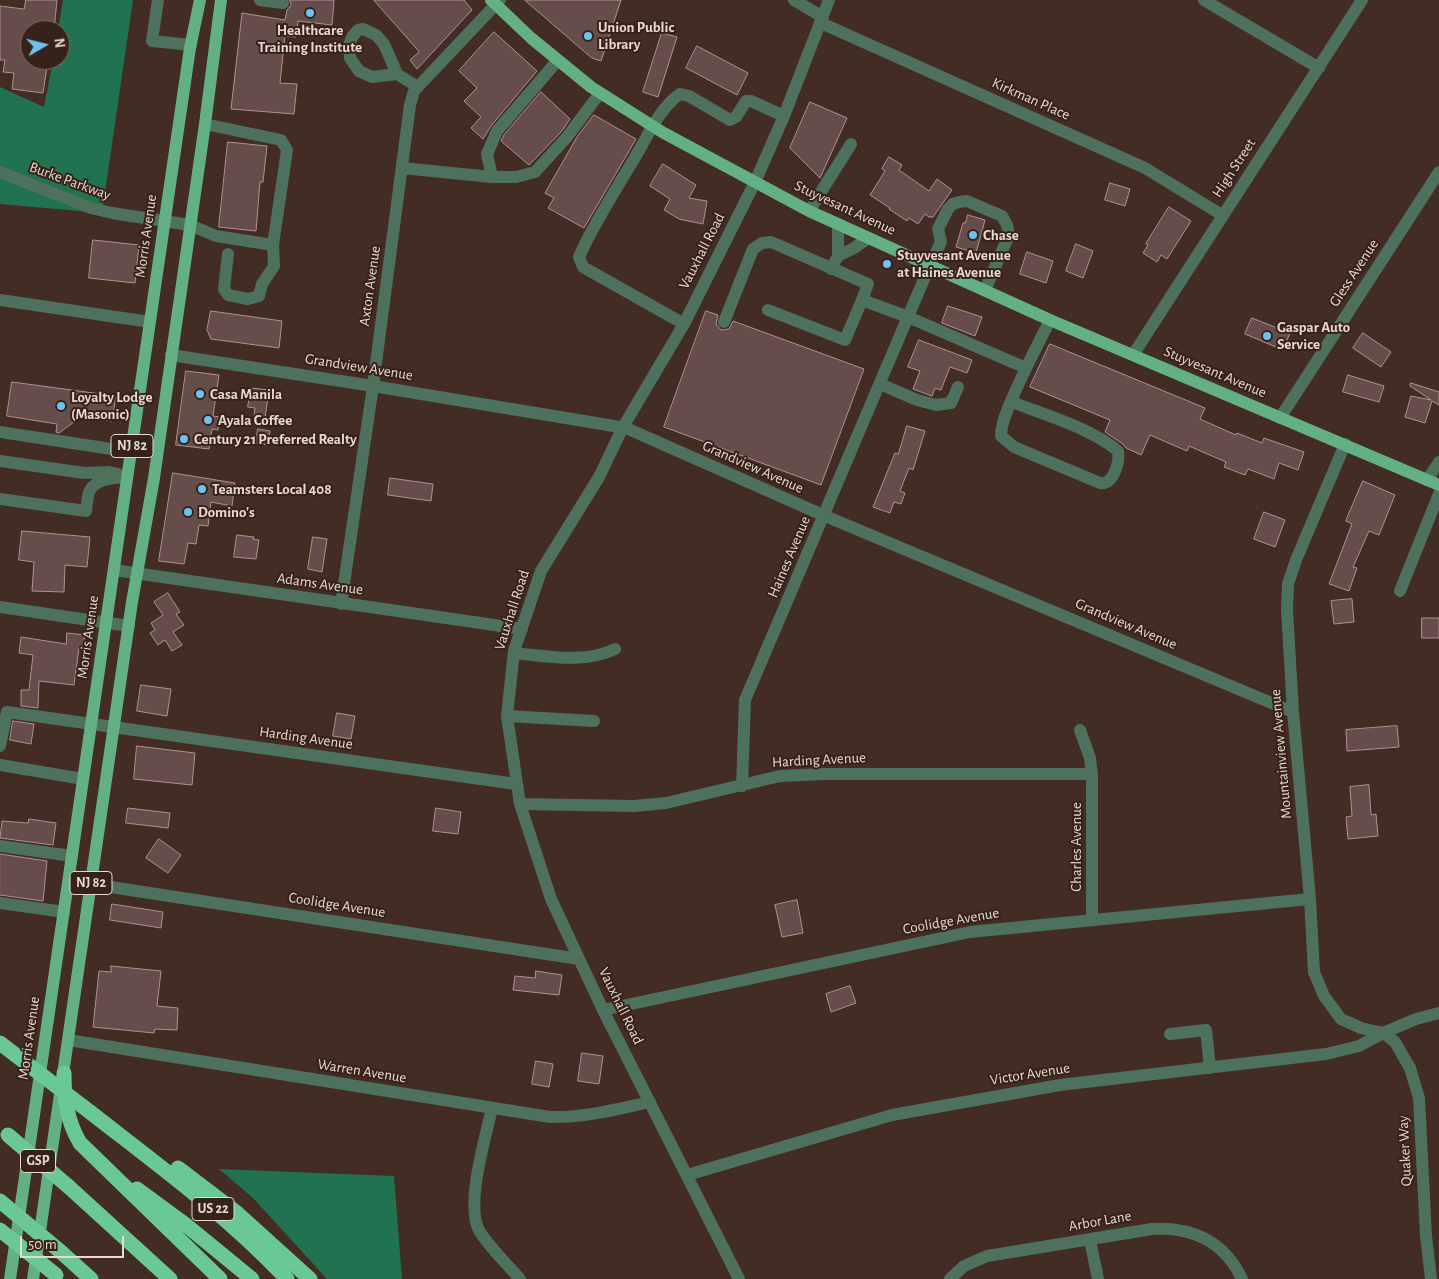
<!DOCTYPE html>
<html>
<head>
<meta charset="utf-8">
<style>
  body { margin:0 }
  #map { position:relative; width:1439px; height:1279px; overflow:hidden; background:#422c23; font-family:"Alegreya Sans",sans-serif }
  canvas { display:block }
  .north { position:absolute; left:20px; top:20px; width:50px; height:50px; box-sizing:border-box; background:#372219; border:1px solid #7d6b63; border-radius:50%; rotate:82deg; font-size:14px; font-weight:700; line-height:20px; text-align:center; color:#e7d8d2 }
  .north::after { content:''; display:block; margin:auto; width:18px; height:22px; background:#6cc3f2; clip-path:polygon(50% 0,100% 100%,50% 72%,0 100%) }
  .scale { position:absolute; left:20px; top:1236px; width:104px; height:22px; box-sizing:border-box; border:2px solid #e7d8d2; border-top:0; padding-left:6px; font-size:15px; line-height:18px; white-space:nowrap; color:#e7d8d2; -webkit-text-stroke:4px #372219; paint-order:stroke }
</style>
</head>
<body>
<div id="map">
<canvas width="1439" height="1279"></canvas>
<div class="north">N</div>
<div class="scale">50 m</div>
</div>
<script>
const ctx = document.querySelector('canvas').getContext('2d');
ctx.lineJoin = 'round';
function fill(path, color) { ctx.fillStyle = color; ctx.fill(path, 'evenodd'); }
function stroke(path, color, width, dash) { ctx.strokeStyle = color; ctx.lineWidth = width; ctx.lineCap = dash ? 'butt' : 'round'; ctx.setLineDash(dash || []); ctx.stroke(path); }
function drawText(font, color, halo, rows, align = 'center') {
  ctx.font = font + ' "Alegreya Sans",sans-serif'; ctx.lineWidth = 4; ctx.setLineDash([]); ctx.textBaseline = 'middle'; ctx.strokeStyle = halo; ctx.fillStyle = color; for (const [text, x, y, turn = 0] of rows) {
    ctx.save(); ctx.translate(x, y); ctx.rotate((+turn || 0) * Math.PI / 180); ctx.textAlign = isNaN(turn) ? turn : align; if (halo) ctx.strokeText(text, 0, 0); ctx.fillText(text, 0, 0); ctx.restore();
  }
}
fill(new Path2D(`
  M63,0H133L102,213L0,204V87L44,107L53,60H60V30H58Z
  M219,1169L394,1176L402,1279H327L253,1198Z`), '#217250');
const building = new Path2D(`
  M26,0H57L54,30H30V60H48L43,93L12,89L14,73L3,72L5,60H0V6L24,9Z
  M290,0H334L332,25L298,21L296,37L285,36L280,83L297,84L294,114L231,109L242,13L285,20L287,10L291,5Z
  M374,0H464L472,10L417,69L410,60L419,52Z
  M525,0H621L601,61L592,58Z
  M494,32L537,71L491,126L483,139L471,128L481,117L464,101L477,88L459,71Z
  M662,33L677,37L658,97L643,92Z
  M697,46L748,73L737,95L686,68Z
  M541,92L570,119L561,132L529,165L501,141L504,135Z
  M810,102L847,118L820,178L790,148Z
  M594,115L636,139L584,228L548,208L554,198L545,193L577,137Z
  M228,142L267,146L263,182H260L256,231L219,227Z
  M889,157L902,165L899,170L929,191L937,179L952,190L933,217H929L925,214L918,224L909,218L907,221L889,209L890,208L870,195L885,171L882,169Z
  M663,164L696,185L689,198L707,201L703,224L679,219L664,210L670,199L650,186Z
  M1110,183L1130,189L1125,206L1105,200Z
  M1169,207L1191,221L1167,259L1161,255L1157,262L1143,253L1148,245L1146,244Z
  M968,215L985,220L976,253L956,247L963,223H965Z
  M93,240L139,245L135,283L89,278Z
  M1076,244L1093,251L1083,278L1066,271Z
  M1027,252L1053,261L1046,283L1020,274Z
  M948,306L982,317L975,336L942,323Z
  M211,311L282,321L279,348L211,339L207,330Z
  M706,311L718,315L716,324L721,330L729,329L733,321L864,369L821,485L664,427Z
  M1252,318L1290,333L1283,350L1245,334Z
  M1363,333L1391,352L1381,367L1353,348Z
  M919,340L972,360L967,373L950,367L941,390L935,388L932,396L913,389L920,371L908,367Z
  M1050,344L1205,408L1200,419L1236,435L1237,433L1262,443L1264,438L1304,452L1298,470L1279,463L1274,479L1248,469L1245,475L1224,467L1226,462L1189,446L1187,451L1150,435L1141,455L1126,448L1123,444L1105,432L1110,420L1030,387Z
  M186,371L219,375L213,416L220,417L218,430L212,429L209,449L176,445Z
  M1348,375L1384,386L1379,402L1343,392Z
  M12,382L116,396L112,421L75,415L74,422L59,433L56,432L57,424L7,416Z
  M1411,383L1439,392V405L1432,401L1425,423L1405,417L1411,396L1431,400L1410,386Z
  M251,388L269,390L265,418L254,416L255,408L248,407Z
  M907,426L925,431L913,470L909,468L900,491L905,493L901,504L894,502L890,513L873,507L895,453L898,454Z
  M258,429L270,431L268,445L256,443Z
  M173,473L235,483L232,506L211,502L208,526L199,525L196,544L188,543L184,564L159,561Z
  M390,478L433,484L431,501L388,495Z
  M1363,481L1395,495L1379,535L1369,531L1353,567L1357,568L1349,591L1329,584L1352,524L1346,521Z
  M1264,512L1285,520L1275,547L1254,539Z
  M22,531L90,537L87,567L65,565L64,592L32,591L34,562L19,560Z
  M237,535L254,537L253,539L259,540L256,559L234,557Z
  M313,537L327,539L322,572L308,569Z
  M168,593L180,612L176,614L184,625L173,632L182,645L172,651L165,640L158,645L150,633L155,630L151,623L163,615L154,602Z
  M1352,599L1354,622L1334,624L1331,601Z
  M1422,618H1439V638H1422Z
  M67,633L85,635L83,648H79L74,685L39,681L38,708L21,706V690H29L33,655L19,653L21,637L66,644Z
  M141,685L171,689L167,716L137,711Z
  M337,713L355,716L351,739L333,736Z
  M13,721L34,724L31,744L10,740Z
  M1397,726L1399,747L1347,751L1346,730Z
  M137,746L195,753L192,785L134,779Z
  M1369,785L1371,815L1376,814L1378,836L1348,839L1346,817L1352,816L1350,787Z
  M128,808L170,813L168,828L126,823Z
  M436,808L461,812L458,834L433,831Z
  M29,819L56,823L53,845L0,838L2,821L28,823Z
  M159,839L181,855L168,873L146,858Z
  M0,854L47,861L43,901L0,895Z
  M797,900L803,933L782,937L775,905Z
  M112,904L163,912L161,928L110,920Z
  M111,966L161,971L157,1006L178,1008L177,1030L155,1029L154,1033L93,1027L99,971L111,972Z
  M536,971L562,975L559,995L513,990L515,976L535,978Z
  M850,986L856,1003L831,1012L826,994Z
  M582,1053L603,1056L599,1084L578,1081Z
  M536,1061L553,1064L549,1087L532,1084Z`);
fill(building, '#664c4a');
stroke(building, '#b09290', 1);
stroke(new Path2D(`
  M158,0L152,41L191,45
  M260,0L283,3
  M794,0L823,17
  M1204,0L1319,68
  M821,23L1145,168L1222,215
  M397,74L372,77L359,71L350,58L349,46L352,37L358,30L363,29L376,35L384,44L397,74L418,87
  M402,168L492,177H516L535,172L567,137L600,93
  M0,172L91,208L112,213L190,225L216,236L273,245L287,150L281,140L205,124
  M492,177L487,154L497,131L558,60
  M809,211L851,144
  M228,254L224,289L228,295L248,299L259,296L262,284L274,266L273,245
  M838,256L854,248L868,238
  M831,269L838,256V224
  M0,300L150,322
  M768,310L845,340L862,300
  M724,322L753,249L762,243L771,242L868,284L862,300L908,317L1026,368L1050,320
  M684,324L583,267L579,257C594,223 615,191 634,159C647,138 659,108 680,94L689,96L730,120L736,117L746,101H751L784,116
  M171,355L373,386L626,428L825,516L1293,712
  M1133,355L1362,0
  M880,384L917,400L936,405L951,403L958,387
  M1012,402C1045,415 1091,428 1118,451C1120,462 1113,486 1100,483L1014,447L1001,436C1000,420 1019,384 1026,368
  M1280,418L1439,172
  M0,432L131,452
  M1345,444L1296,560L1288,584L1287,609L1293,712L1310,899L1314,972L1324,996L1341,1019L1361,1028L1383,1033L1395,1042L1410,1068L1419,1098L1426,1236L1431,1279
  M0,461L84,473L109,472L118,474
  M1427,480L1439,462
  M0,499L86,511C87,505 87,496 90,490C97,478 115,478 127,477
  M114,570L522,629
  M1400,591L1439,494
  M341,604L373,386L410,105L414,91L500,0
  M0,607L129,626
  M514,653C546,656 585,664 615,649
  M507,716L594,721
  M1080,730L1090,758L1092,774V920
  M0,746L7,712L516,784
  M0,765L83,779
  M742,786L745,700L930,265L941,242L938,229L948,209L953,204L959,202L967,201L1002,216L1007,225L1009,235L985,290
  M520,804L634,806L666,803L780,776L823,774H1092
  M0,846L72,856
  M91,884L579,959
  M0,903L64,912
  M603,1010L970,932L1310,899
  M1170,1034L1206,1030L1210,1068
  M68,1040L550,1117C584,1118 617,1109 650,1102
  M492,1108C486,1137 464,1206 480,1232C491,1249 507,1264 520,1279
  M687,1175L892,1115L1060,1085L1326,1054L1359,1046L1383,1033L1416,1019L1439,1013
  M1090,1240L1098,1279
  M739,1279L603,1010L551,899L520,804L507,716L514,651L541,571L599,477L623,427L684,324L755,182L784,116L829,0
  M950,1279L964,1266L987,1256L1152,1229C1193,1227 1224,1241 1242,1279`), '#4d715c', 12);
stroke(new Path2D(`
  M491,0L531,38L591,87L662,132L809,211L1050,320L1439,485
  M10,1279L190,48L200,0
  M33,1279L132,602L154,478L205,124L221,0`), '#62b084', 12);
stroke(new Path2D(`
  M64,1073C64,1099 67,1121 80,1143L220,1279
  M90,1112C158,1165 228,1216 287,1279
  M178,1168L237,1213L310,1279
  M69,1187L170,1279
  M137,1189L186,1225L252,1279
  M61,1252L91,1279`), '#69c894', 15);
stroke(new Path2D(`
  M0,1043L90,1112
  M8,1135L69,1187
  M0,1201L61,1252
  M0,1230L56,1275`), '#69c894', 15);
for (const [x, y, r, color] of [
  [310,13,5,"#6cc3f2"],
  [588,36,5,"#6cc3f2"],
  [973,235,5,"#6cc3f2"],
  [887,264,5,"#6cc3f2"],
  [1267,336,5,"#6cc3f2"],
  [200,394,5,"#6cc3f2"],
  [61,406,5,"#6cc3f2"],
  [208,420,5,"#6cc3f2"],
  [184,439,5,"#6cc3f2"],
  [202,489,5,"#6cc3f2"],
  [188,512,5,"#6cc3f2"]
]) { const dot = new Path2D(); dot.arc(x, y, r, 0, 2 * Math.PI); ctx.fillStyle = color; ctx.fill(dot); stroke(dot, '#372219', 2); }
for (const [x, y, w] of [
  [132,446,42],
  [91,883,42],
  [38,1161,35],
  [213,1209,42]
]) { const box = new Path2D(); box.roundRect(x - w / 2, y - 11.5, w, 23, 4); ctx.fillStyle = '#372219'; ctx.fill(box); stroke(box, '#e7d8d2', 1); }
drawText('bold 14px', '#e7d8d2', null, [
  ["NJ 82",132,446],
  ["NJ 82",91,883],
  ["GSP",38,1161],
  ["US 22",213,1209]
]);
drawText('bold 15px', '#e7d8d2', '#372219', [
  ["Union Public",598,27],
  ["Library",598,44],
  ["Healthcare",310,30,"center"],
  ["Training Institute",310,47,"center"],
  ["Chase",983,235],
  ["Stuyvesant Avenue",897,255],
  ["at Haines Avenue",897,272],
  ["Gaspar Auto",1277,327],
  ["Service",1277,344],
  ["Casa Manila",210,394],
  ["Loyalty Lodge",71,397],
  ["(Masonic)",71,414],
  ["Ayala Coffee",218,420],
  ["Century 21 Preferred Realty",194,439],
  ["Teamsters Local 408",212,489],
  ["Domino's",198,512]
], 'left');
drawText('15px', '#e7d8d2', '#372219', [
  ["Kirkman Place",1031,99,24],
  ["High Street",1234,168,-57],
  ["Burke Parkway",70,181,20],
  ["Stuyvesant Avenue",845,208,25],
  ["Morris Avenue",146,236,-82],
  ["Vauxhall Road",702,251,-63],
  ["Gless Avenue",1354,273,-57],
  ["Axton Avenue",370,286,-82],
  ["Grandview Avenue",359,367,9],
  ["Stuyvesant Avenue",1215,372,23],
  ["Grandview Avenue",753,467,24],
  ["Haines Avenue",789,557,-67],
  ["Adams Avenue",320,584,8],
  ["Vauxhall Road",512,610,-72],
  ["Grandview Avenue",1126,624,23],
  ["Morris Avenue",88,637,-82],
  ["Harding Avenue",306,738,8],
  ["Mountainview Avenue",1281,754,-95],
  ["Harding Avenue",819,760,-3],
  ["Charles Avenue",1076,847,-90],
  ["Coolidge Avenue",337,905,9],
  ["Coolidge Avenue",951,921,-10],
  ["Vauxhall Road",621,1006,64],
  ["Morris Avenue",29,1038,-82],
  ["Warren Avenue",362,1071,9],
  ["Victor Avenue",1030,1074,-9],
  ["Quaker Way",1405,1151,-93],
  ["Arbor Lane",1100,1221,-10]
]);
</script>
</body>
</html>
